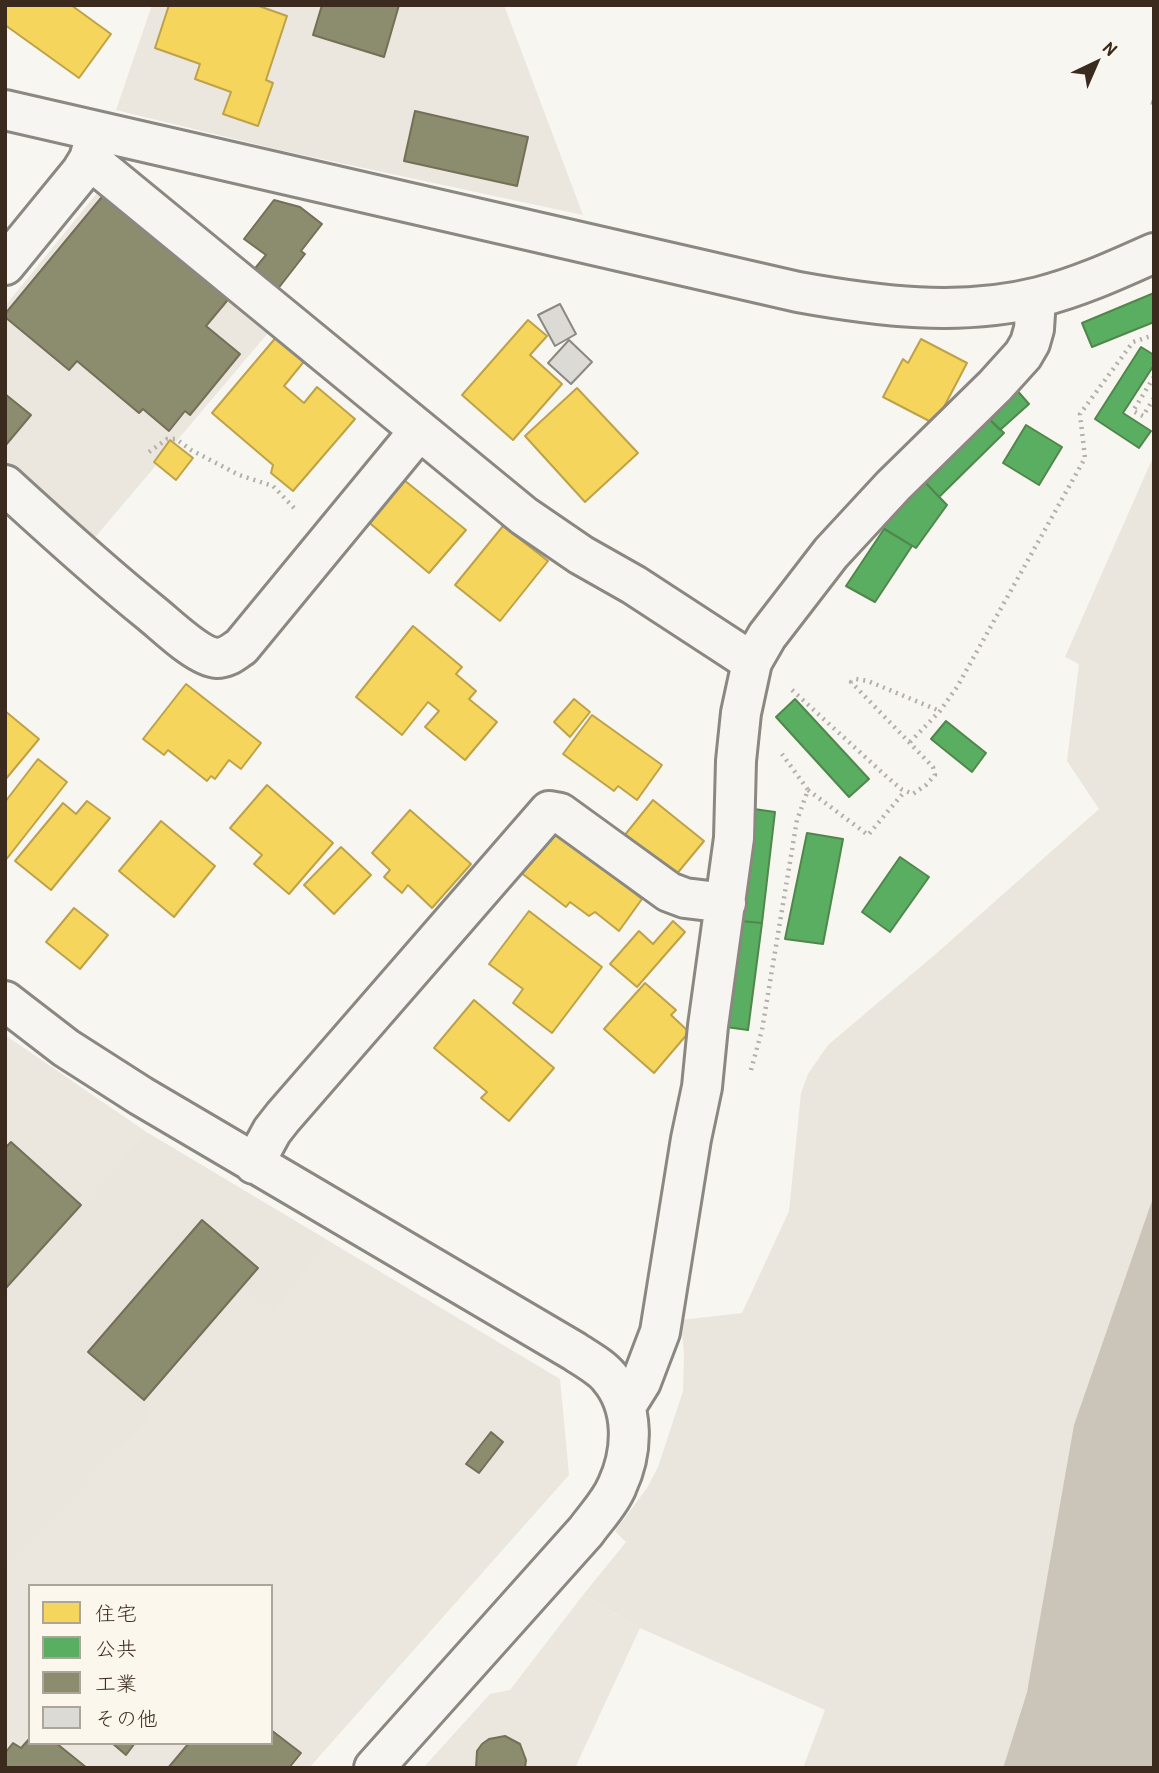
<!DOCTYPE html>
<html>
<head>
<meta charset="utf-8">
<style>
  body { margin:0 }
  #map { position:relative; width:1159px; height:1773px; overflow:hidden; background:#f8f6f0; font-family:"Patrick Hand","Klee One",sans-serif }
  canvas { display:block }
  .frame { position:absolute; inset:0; border:7px solid #3b2a1e; pointer-events:none }
  .legend { position:absolute; left:28px; top:1584px; width:245px; height:161px; box-sizing:border-box; background:#fbf7ec; border:2px solid #aea59a; margin:0; padding:9px 12px; list-style:none; font-size:21px; color:#3b2a1e }
  .legend li { display:flex; align-items:center; gap:14px; height:35px }
  .legend b { width:35px; border:2px solid #aea59a }
  .north { position:absolute; left:1061px; top:28px; width:70px; height:70px; -webkit-text-stroke:5px #fbf7ec; paint-order:stroke; rotate:44deg; font-size:19px; font-weight:700; line-height:28px; text-align:center; color:#3b2a1e }
  .north::after { content:''; display:block; margin:auto; width:24px; height:32px; background:#3b2a1e; clip-path:polygon(50% 0,100% 100%,50% 72%,0 100%) }
</style>
</head>
<body>
<div id="map">
<canvas width="1159" height="1773"></canvas>
<div class="frame"></div>
<ul class="legend">
<li><b style="height:19px;background:#f6d55c"></b>住宅</li>
<li><b style="height:19px;background:#5aae61"></b>公共</li>
<li><b style="height:19px;background:#8c8c6e"></b>工業</li>
<li><b style="height:19px;background:#dcdad5"></b>その他</li>
</ul>
<div class="north">N</div>
</div>
<script>
const ctx = document.querySelector('canvas').getContext('2d');
ctx.lineJoin = 'round';
function fill(path, color) { ctx.fillStyle = color; ctx.fill(path, 'evenodd'); }
function stroke(path, color, width, dash) { ctx.strokeStyle = color; ctx.lineWidth = width; ctx.lineCap = dash ? 'butt' : 'round'; ctx.setLineDash(dash || []); ctx.stroke(path); }
fill(new Path2D(`
  M152,5H504L583,215L280,150L116,110Z
  M102,187L273,327L86,548L5,468V306Z
  M5,1035L148,1133L560,1379L569,1475L309,1768H5ZM30,1586H271V1743H30Z
  M583,1595L640,1628L575,1768H423L490,1694L510,1690Z`), '#ebe6de');
fill(new Path2D(`
  M1154,455V1195L1027,1692L1003,1768H803L825,1710L640,1628L583,1595L626,1542L615,1531L647,1488L658,1467L683,1391L684,1355L681,1320L742,1313L789,1211L801,1093L808,1074L828,1045L938,952L1099,809L1067,761L1079,664L1065,657Z
  M148,1133L327,1240L272,1313L242,1286L257,1268L202,1220L89,1352L144,1400L151,1417L5,1568V1289Z`), '#eae6dd');
fill(new Path2D(`
  M1154,1195V1768H1003L1027,1692L1074,1425Z`), '#cac4b9');
const homes = new Path2D(`
  M5,5H71L111,34L79,78L5,25Z
  M169,5H256L287,16L266,80L273,83L258,126L223,114L231,92L195,79L200,64L155,48Z
  M528,320L547,336L530,355L562,384L513,440L462,395Z
  M278,335L306,359L284,386L304,403L317,387L355,419L293,491L271,473L273,465L212,413Z
  M921,339L967,363L935,424L883,397L903,359L908,363Z
  M577,388L638,453L585,502L525,436Z
  M170,440L193,458L176,480L154,462Z
  M404,480L466,530L429,573L366,520Z
  M503,526L548,561L500,621L455,585Z
  M413,626L462,667L456,674L476,691L469,699L497,722L465,760L425,727L439,711L428,702L402,735L356,697Z
  M186,684L261,743L241,769L229,760L215,779L211,776L207,781L168,750L164,755L143,739Z
  M574,699L590,712L570,737L554,722Z
  M5,711L39,739L5,780Z
  M592,715L662,765L637,800L618,786L614,791L563,754Z
  M38,759L67,782L5,861V802Z
  M267,785L333,843L289,894L254,864L262,855L230,828Z
  M653,800L704,841L675,876L624,836Z
  M87,801L110,818L51,890L15,861L63,803L76,814Z
  M410,810L471,864L432,908L408,885L402,893L384,877L390,870L372,853Z
  M161,821L215,866L174,917L119,871Z
  M553,830L642,899L619,931L595,912L589,916L570,902L566,907L520,872Z
  M341,847L371,875L334,914L304,885Z
  M74,908L108,935L80,969L46,942Z
  M529,911L602,967L552,1033L513,1003L523,989L489,964Z
  M673,921L685,932L637,987L610,964L639,931L653,944Z
  M645,983L676,1010L671,1015L689,1032L654,1073L604,1029Z
  M474,1000L554,1068L509,1121L481,1098L487,1092L434,1048Z`);
fill(homes, '#f6d55c');
stroke(homes, '#bea249', 2);
const public = new Path2D(`
  M1154,293V322L1092,347L1082,323Z
  M1141,347L1154,355V365L1123,413L1151,431L1139,448L1095,419Z
  M1015,388L1029,404L1000,430L985,415Z
  M985,415L1004,433L939,497L921,478Z
  M1026,425L1062,447L1039,485L1003,463Z
  M921,478L947,505L916,548L880,526Z
  M884,529L912,546L875,602L846,586Z
  M795,699L869,779L849,797L776,717Z
  M946,721L986,753L972,772L931,739Z
  M754,809L775,812L762,923L740,921Z
  M807,833L843,839L823,944L785,939Z
  M900,857L929,877L890,932L862,912Z
  M740,921L762,923L748,1030L726,1027Z`);
fill(public, '#5aae61');
stroke(public, '#51864d', 2);
const industry = new Path2D(`
  M322,5H399L384,57L313,35Z
  M415,111L528,137L517,186L404,161Z
  M106,192L231,296L206,326L240,354L190,415L185,411L169,431L143,409L139,413L77,361L69,370L5,317V314Z
  M274,200L300,207L322,224L301,251L305,254L277,290L252,272L266,255L244,239Z
  M5,394L31,415L5,446Z
  M11,1142L81,1205L5,1289V1148Z
  M202,1220L258,1268L144,1400L88,1352Z
  M491,1432L503,1442L479,1473L466,1464Z
  M271,1730L301,1753L289,1768H168L189,1743H271Z
  M505,1736L520,1744L526,1760L525,1768H476L477,1751L482,1744L489,1739Z
  M30,1738V1743H56L87,1768H5V1753L13,1743L21,1748Z
  M112,1743H135L126,1755Z`);
fill(industry, '#8c8c6e');
stroke(industry, '#746f56', 2);
const building = new Path2D(`
  M560,304L576,334L555,346L538,315Z
  M569,340L592,362L571,384L548,363Z`);
fill(building, '#dcdad5');
stroke(building, '#8b8781', 2);
const minor = new Path2D(`
  M5,110L798,292C876,306 960,317 1039,297C1079,287 1116,270 1154,253
  M89,159L524,516L581,555L634,585L752,662
  M5,265L81,172L89,159L96,134
  M5,485C53,529 100,572 151,613C166,625 198,657 217,658C227,658 233,652 241,647L419,431
  M5,1001L66,1048L141,1096L574,1351C586,1359 601,1367 609,1377C635,1407 633,1452 617,1486C610,1503 596,1517 586,1531L374,1768
  M254,1164L272,1131L283,1117L549,811L560,813L669,892L685,898L726,903
  M626,1406L641,1382L660,1332L691,1139L702,1087L708,1026L734,838L736,761L741,713L752,662L767,636L831,553L893,486L995,386L1023,355L1030,343L1034,329L1036,298`);
stroke(minor, '#8b8781', 44);
stroke(new Path2D(`
  M1151,102L1154,103
  M1154,377L1133,411L1143,416L1154,398
  M149,452L167,439H176L191,450L239,475L273,486L297,511
  M792,690L887,777L901,789L913,794L926,785L935,775L933,767L851,682L856,679L868,681L940,711
  M910,742L940,711L957,687L1085,458L1080,414L1133,342L1154,335
  M808,790L868,835L905,791
  M751,1070L762,1030L797,820L808,790L782,754`), '#b3b0ac', 4.5, [2, 5]);
stroke(minor, '#f6f5f1', 38);
</script>
</body>
</html>
